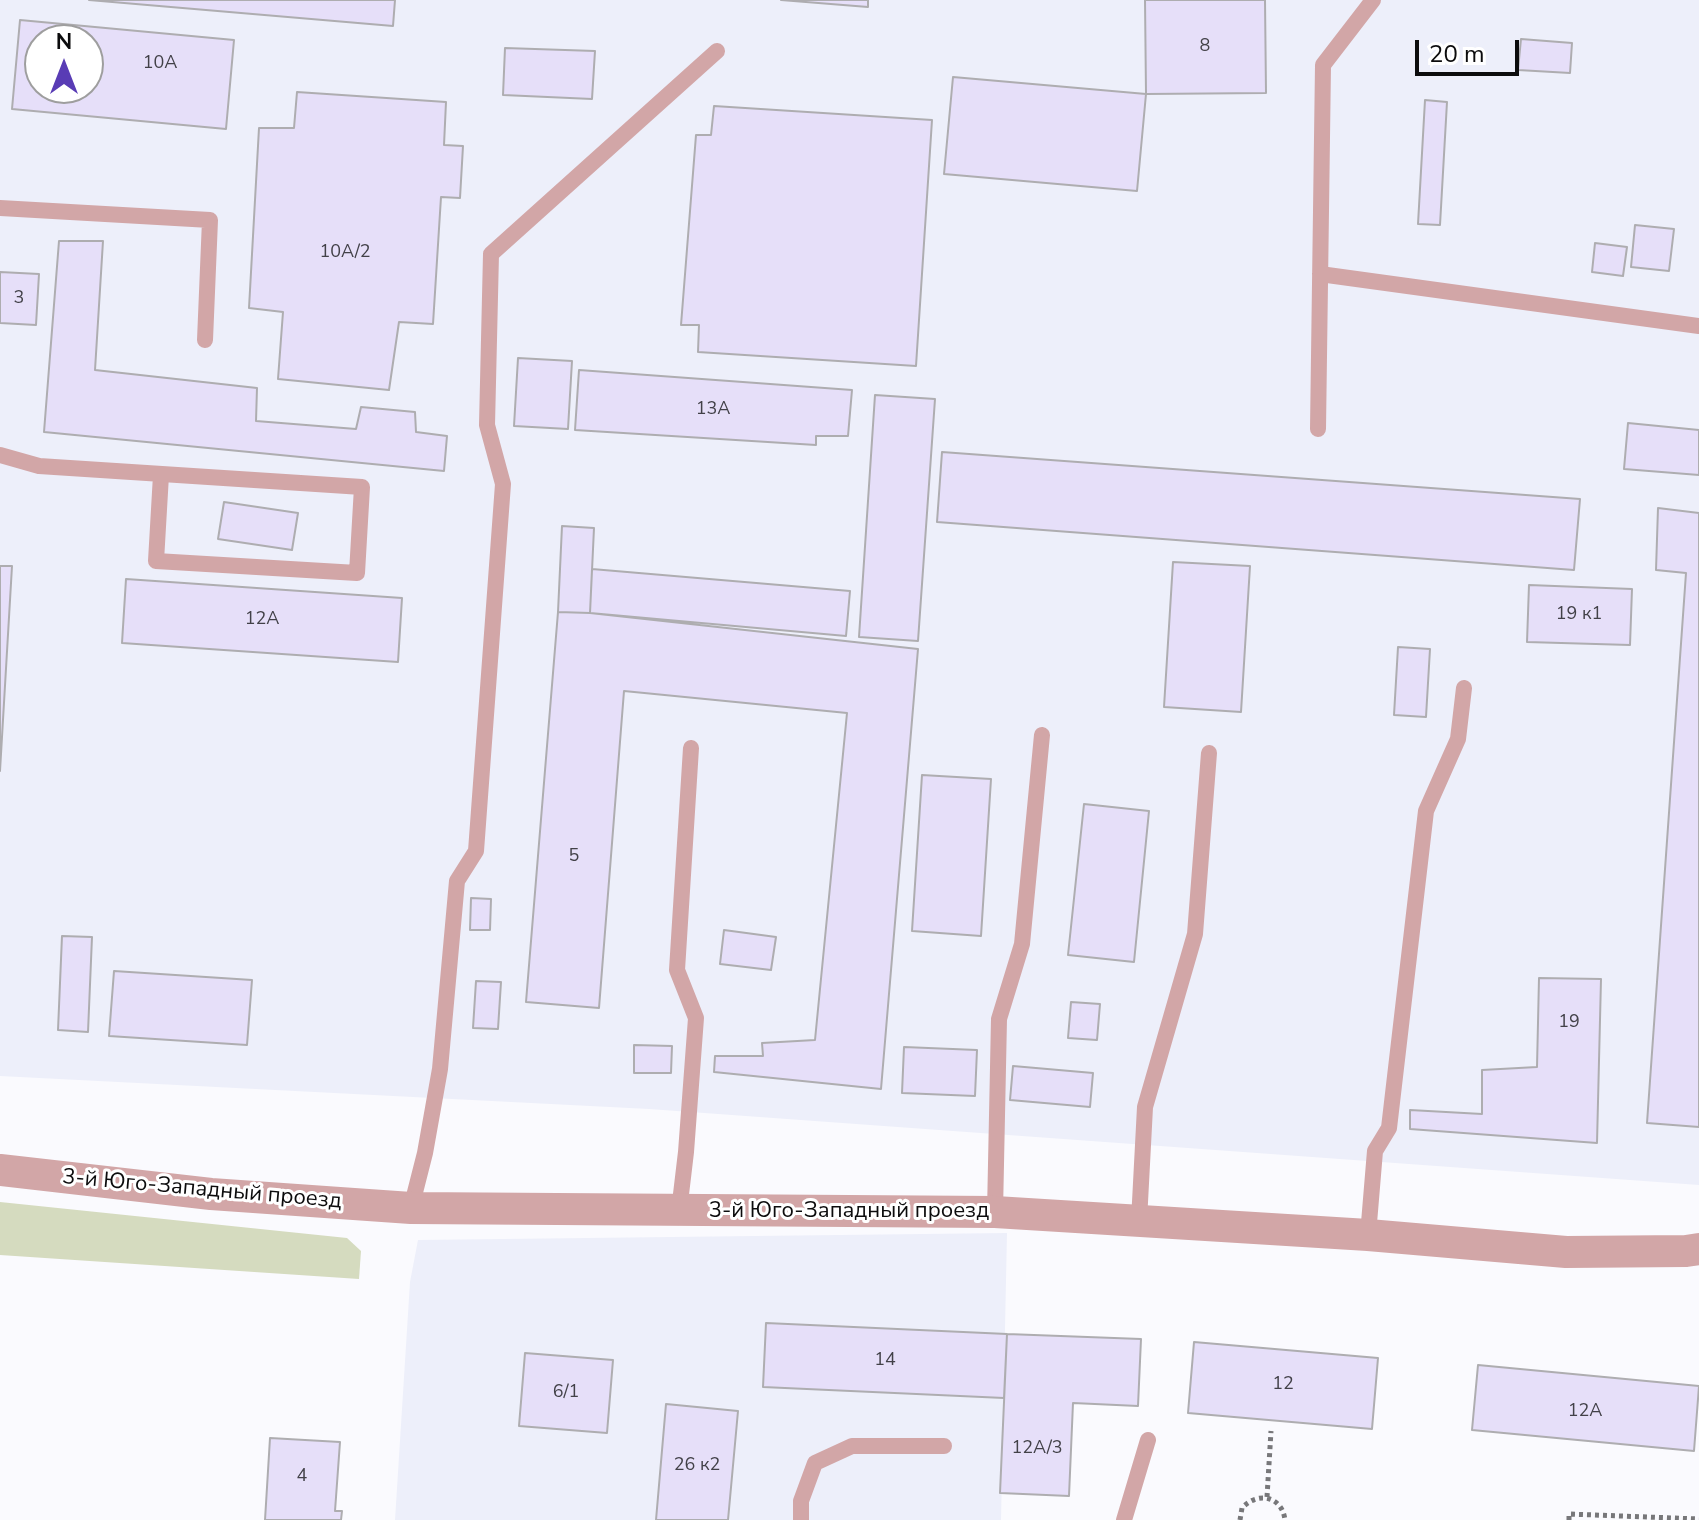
<!DOCTYPE html>
<html>
<head>
<meta charset="utf-8">
<style>
  body { margin:0 }
  #map { position:relative; width:1699px; height:1520px; overflow:hidden; background:#fafafe; font-family:"Nunito Sans",sans-serif }
  canvas { display:block }
  .north { position:absolute; left:24px; top:24px; width:80px; height:80px; box-sizing:border-box; background:#fff; border:2px solid #9e9e9e; border-radius:50%; rotate:0deg; font-size:22px; font-weight:700; line-height:32px; text-align:center; color:#0c0c0d }
  .north::after { content:''; display:block; margin:auto; width:28px; height:36px; background:#593cb5; clip-path:polygon(50% 0,100% 100%,50% 72%,0 100%) }
  .scale { position:absolute; left:1415px; top:40px; width:104px; height:36px; box-sizing:border-box; border:4px solid #0c0c0d; border-top:0; padding-left:10px; font-size:24px; line-height:28px; white-space:nowrap; color:#0c0c0d; -webkit-text-stroke:6px #fff; paint-order:stroke }
</style>
</head>
<body>
<div id="map">
<canvas width="1699" height="1520"></canvas>
<div class="north">N</div>
<div class="scale">20 m</div>
</div>
<script>
const ctx = document.querySelector('canvas').getContext('2d');
ctx.lineJoin = 'round';
function fill(path, color) { ctx.fillStyle = color; ctx.fill(path, 'evenodd'); }
function stroke(path, color, width, dash) { ctx.strokeStyle = color; ctx.lineWidth = width; ctx.lineCap = dash ? 'butt' : 'round'; ctx.setLineDash(dash || []); ctx.stroke(path); }
function drawText(font, color, halo, rows, align = 'center') {
  ctx.font = font + ' "Nunito Sans",sans-serif'; ctx.lineWidth = 6; ctx.setLineDash([]); ctx.textBaseline = 'middle'; ctx.strokeStyle = halo; ctx.fillStyle = color; for (const [text, x, y, turn = 0] of rows) {
    ctx.save(); ctx.translate(x, y); ctx.rotate((+turn || 0) * Math.PI / 180); ctx.textAlign = isNaN(turn) ? turn : align; if (halo) ctx.strokeText(text, 0, 0); ctx.fillText(text, 0, 0); ctx.restore();
  }
}
fill(new Path2D(`
  M0,0H1699V1185L649,1109L0,1076ZM40,40H88V88H40Z
  M1007,1233L1001,1520H395L410,1282L418,1240Z`), '#edeffa');
fill(new Path2D(`
  M0,1202L347,1238L361,1251L359,1279L0,1255Z`), '#d5dbbf');
const building = new Path2D(`
  M89,0H395L393,26Z
  M781,0H868V7Z
  M1145,0H1265L1266,93L1146,94Z
  M20,20L234,40L226,129L12,109ZM40,40H88V88H40Z
  M1521,39L1572,43L1570,73L1518,70Z
  M505,48L595,51L592,99L503,95Z
  M953,77L1146,94L1137,191L944,174Z
  M297,92L446,102L444,145L463,146L460,198L441,197L433,324L399,322L389,390L278,379L283,312L249,308L259,128H294Z
  M1425,100L1447,102L1440,225L1418,224Z
  M714,106L932,120L916,366L698,352L699,325H681L696,135H711Z
  M1635,225L1674,229L1669,271L1631,267Z
  M59,241H103L95,370L257,388L256,421L356,429L361,407L415,412L416,432L447,436L444,471L44,432Z
  M1595,243L1627,247L1623,276L1592,272Z
  M0,272L39,274L36,325L0,323Z
  M518,358L572,361L568,429L514,426Z
  M579,370L852,390L848,436H816V445L575,430Z
  M875,395L935,399L918,641L859,637Z
  M1628,423L1699,430V475L1624,469Z
  M942,452L1580,499L1574,570L937,522Z
  M224,502L298,513L292,550L218,539Z
  M1658,508L1699,513V1127L1647,1123L1686,573L1656,570Z
  M562,526L594,528L590,613L558,612Z
  M1173,562L1250,566L1241,712L1164,707Z
  M0,566H12L0,771Z
  M592,569L850,591L846,636L590,613Z
  M126,579L402,598L398,662L122,643Z
  M1529,585L1632,589L1630,645L1527,642Z
  M558,612L590,613L918,649L881,1089L714,1072L715,1056H763L762,1043L815,1040L847,713L624,691L599,1008L526,1002Z
  M1398,647L1430,649L1426,717L1394,715Z
  M922,775L991,779L981,936L912,931Z
  M1084,804L1149,811L1134,962L1068,955Z
  M471,898L491,899L490,930H470Z
  M724,930L776,937L771,970L720,964Z
  M62,936L92,937L88,1032L58,1030Z
  M114,971L252,980L247,1045L109,1036Z
  M1539,978L1601,979L1597,1143L1410,1129V1110L1482,1114V1070L1537,1067Z
  M476,981L501,982L498,1029L473,1028Z
  M1071,1002L1100,1004L1097,1040L1068,1038Z
  M634,1045L672,1046L671,1073H634Z
  M904,1047L977,1050L975,1096L902,1093Z
  M1013,1066L1093,1073L1090,1107L1010,1100Z
  M766,1323L1007,1334L1004,1398L763,1387Z
  M1007,1334L1141,1339L1138,1406L1073,1403L1069,1496L1000,1493Z
  M1194,1342L1378,1358L1372,1429L1188,1413Z
  M525,1353L613,1360L607,1433L519,1426Z
  M1478,1365L1699,1386L1694,1451L1472,1430Z
  M666,1404L738,1411L728,1520H656Z
  M270,1438L340,1442L335,1511H342L341,1520H265Z`);
fill(building, '#e6dff9');
stroke(building, '#aeadb0', 2);
stroke(new Path2D(`
  M1267,1497L1271,1431
  M1240,1520L1242,1508C1258,1491 1282,1496 1285,1520
  M1569,1520V1514L1699,1519`), '#77777a', 5, [4, 4]);
stroke(new Path2D(`
  M0,208L210,220L205,340
  M1320,274L1699,326
  M1318,429L1323,65L1373,0
  M0,455L39,466L362,487L357,573L156,561L161,475
  M411,1208L425,1153L440,1069L457,881L476,851L503,484L487,425L491,254L717,51
  M679,1211L686,1152L696,1018L677,970L691,748
  M995,1212L999,1019L1022,944L1042,735
  M1139,1221L1145,1107L1195,934L1209,753
  M1368,1235L1375,1151L1389,1128L1426,811L1458,739L1464,688
  M801,1520V1501L815,1463L852,1446H944
  M1124,1520L1148,1440`), '#d2a6a7', 16);
stroke(new Path2D(`
  M0,1170L211,1194L411,1208L995,1212L1368,1235L1566,1252L1686,1251L1699,1249`), '#d2a6a7', 32);
drawText('18px', '#424148', null, [
  ["8",1205,47],
  ["10А",160,64],
  ["10А/2",345,253],
  ["3",19,299],
  ["13А",713,410],
  ["19 к1",1579,615],
  ["12А",262,620],
  ["5",574,857],
  ["19",1569,1023],
  ["14",885,1361],
  ["12",1283,1385],
  ["6/1",566,1393],
  ["12А",1585,1412],
  ["12А/3",1037,1449],
  ["26 к2",697,1466],
  ["4",302,1477]
]);
drawText('22px', '#0c0c0d', '#fff', [
  ["3-й Юго-Западный проезд",202,1190,5],
  ["3-й Юго-Западный проезд",849,1212]
]);
</script>
</body>
</html>
